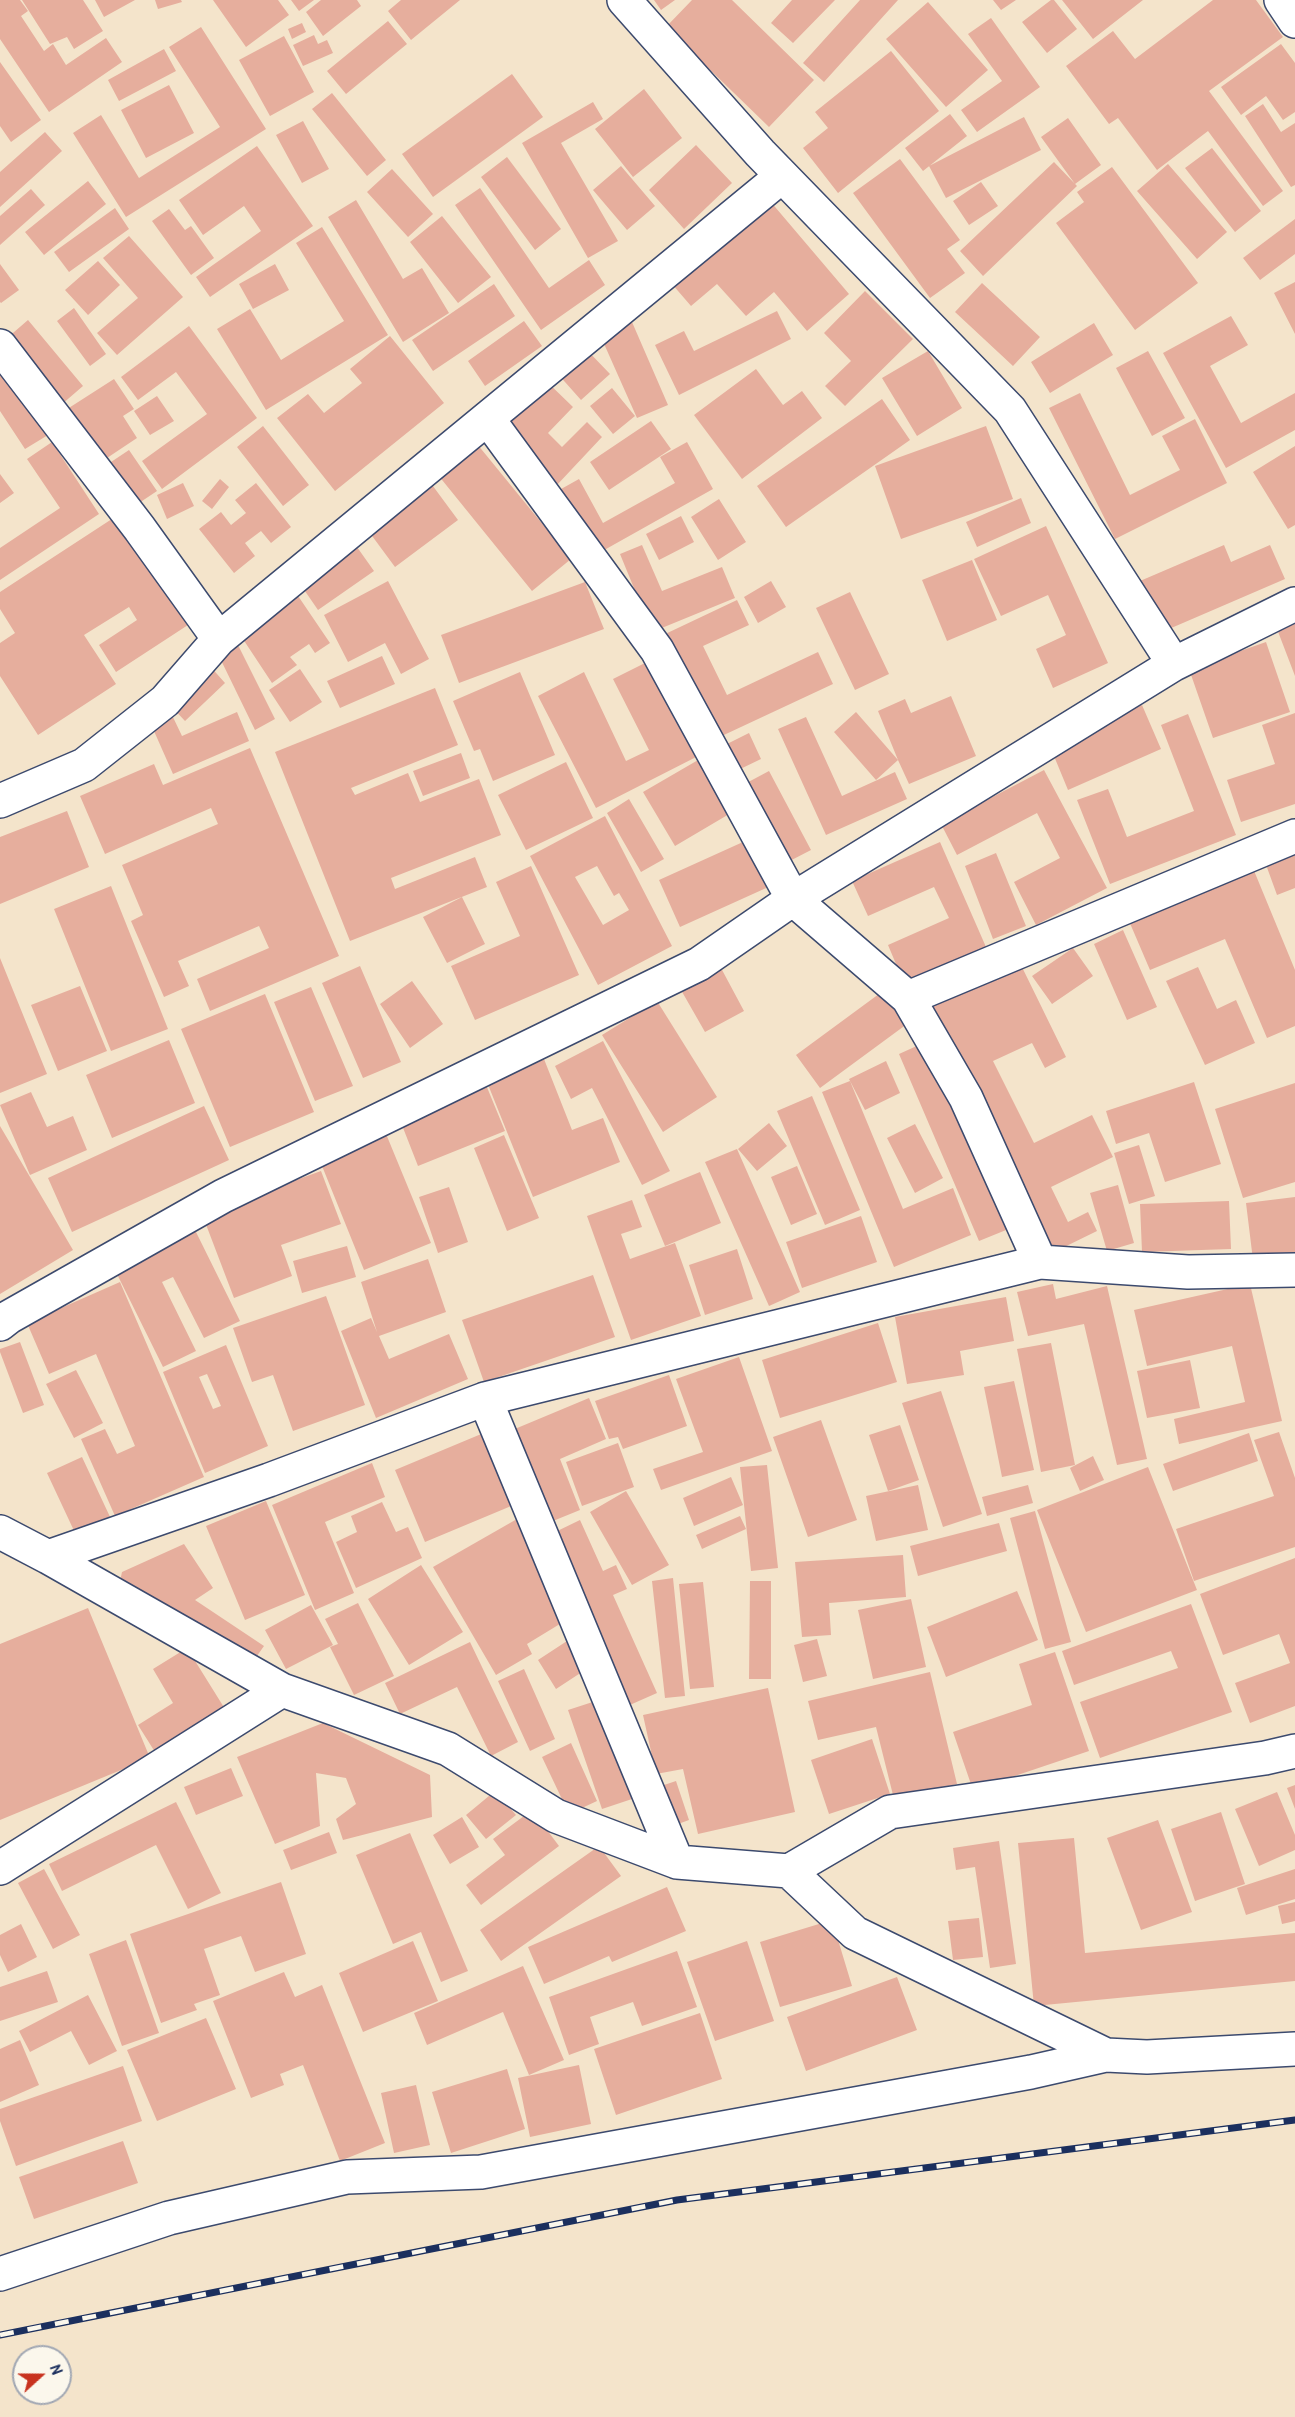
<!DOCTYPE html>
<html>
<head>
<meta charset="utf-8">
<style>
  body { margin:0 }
  #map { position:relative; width:1295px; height:2417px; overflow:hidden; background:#f4e4cb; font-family:"Patrick Hand",sans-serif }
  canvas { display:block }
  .north { position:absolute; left:12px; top:2345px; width:60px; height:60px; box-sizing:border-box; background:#fbf7ec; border:2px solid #a1a7b3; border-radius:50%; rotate:69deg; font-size:16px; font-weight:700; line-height:24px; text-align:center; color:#1b2f5e }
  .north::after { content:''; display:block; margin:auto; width:21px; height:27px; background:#c8321e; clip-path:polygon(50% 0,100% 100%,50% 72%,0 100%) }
</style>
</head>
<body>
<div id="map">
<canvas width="1295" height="2417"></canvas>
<div class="north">N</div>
</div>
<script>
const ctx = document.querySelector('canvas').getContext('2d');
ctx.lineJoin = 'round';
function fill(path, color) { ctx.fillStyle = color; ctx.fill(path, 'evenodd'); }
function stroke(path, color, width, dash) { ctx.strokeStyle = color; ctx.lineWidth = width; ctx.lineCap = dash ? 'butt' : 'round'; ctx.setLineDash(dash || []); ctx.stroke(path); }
fill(new Path2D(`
  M0,0H20L28,11L21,16L44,51L53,44L66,65L106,38L122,62L49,112L0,39Z
  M22,0H83L103,31L74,49L67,37L50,44Z
  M95,0H135L104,17Z
  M155,0H181L182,2L158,9Z
  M213,0H278L289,15L246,47Z
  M291,0H314L299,11Z
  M321,0H357L361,6L323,36L306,12Z
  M401,0H460L411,40L388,11Z
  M654,0H675L661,10Z
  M692,0H732L814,80L769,127L666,27Z
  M792,0H835L793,43L771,23Z
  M860,0H898L824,82L803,63Z
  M993,0H1016L1001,10Z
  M1051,0H1054L1077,29L1047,53L1022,22Z
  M1062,0H1143L1093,39Z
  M1213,0H1256L1283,37L1209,91L1283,191L1263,206L1208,131L1157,170L1118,118L1109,124L1066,66L1113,31L1135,59Z
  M928,2L988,70L946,107L886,39Z
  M991,18L1040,87L977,132L961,110L1002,81L968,34Z
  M388,21L407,44L346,94L327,71Z
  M302,23L306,32L292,39L288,29Z
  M201,27L266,129L126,217L73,133L101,115L139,178L220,127L169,47Z
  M314,35L318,44L327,40L333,53L303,66L293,45Z
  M284,36L314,92L270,116L239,60Z
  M1281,44L1295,63V112L1283,120L1266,96L1241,115L1221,87Z
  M164,49L176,71L119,101L108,80Z
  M891,51L939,111L838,193L803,148L828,128L815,112Z
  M0,62L41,120L11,142L0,126Z
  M512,74L543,117L433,197L402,154Z
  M169,85L194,133L146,158L121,110Z
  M644,89L682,138L633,177L595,129Z
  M332,93L386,160L367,176L312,109Z
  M593,102L603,119L561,143L618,241L588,258L522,143Z
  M1263,104L1281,132L1295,123V185L1291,187L1245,116Z
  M950,114L967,136L923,171L905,148Z
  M1024,117L1041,150L946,198L929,166Z
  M1068,118L1101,165L1075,184L1041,137Z
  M303,121L329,169L302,183L276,135Z
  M45,132L62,151L0,207V172Z
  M696,145L732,183L684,229L649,190Z
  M257,146L313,226L210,297L196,277L261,231L244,206L203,235L179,200Z
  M1212,148L1261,211L1235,232L1185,168Z
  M507,157L561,229L535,250L481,177Z
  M900,159L960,240L947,249L965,273L930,298L853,193Z
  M1054,162L1077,186L983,276L960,251Z
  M1168,164L1227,232L1197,259L1137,191Z
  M621,166L655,206L627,230L593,190Z
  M1112,167L1198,283L1135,330L1056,223L1084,202L1077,192Z
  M392,169L433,214L408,237L367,192Z
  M88,181L106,204L44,255L25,232Z
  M981,182L998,206L969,225L953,201Z
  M480,188L549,288L589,260L605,285L541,330L455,205Z
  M31,189L45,205L0,245V216Z
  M356,200L403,279L422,268L449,313L403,342L328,217Z
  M770,201L849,294L807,331L774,292L746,316L717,284L691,306L672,284Z
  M115,208L129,229L69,272L54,252Z
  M169,209L185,230L191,226L214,258L191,275L152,221Z
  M442,216L491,277L458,303L410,242Z
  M1295,219V254L1260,280L1243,258Z
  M322,227L388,335L266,410L217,329L250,309L281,360L344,321L296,243Z
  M129,236L183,297L117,355L97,333L138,298L103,258Z
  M98,261L120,285L88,315L65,290Z
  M0,264L19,290L1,303L0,302Z
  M275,264L289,290L253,309L239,284Z
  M1295,282V334L1274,293Z
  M982,283L1040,337L1013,366L955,312Z
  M494,284L515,316L433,371L412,340Z
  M865,291L913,339L845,406L825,386L851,361L824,333Z
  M74,308L106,354L90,366L57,321Z
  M777,311L791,339L679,395L655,345L684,331L694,351Z
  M1231,316L1248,345L1210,366L1241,423L1295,393V430L1226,468L1163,353Z
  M28,320L83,386L61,405L6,339Z
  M524,321L542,346L485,386L468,361Z
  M632,322L668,405L637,418L601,337Z
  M1094,323L1113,355L1050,393L1031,362Z
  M189,326L257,418L162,489L142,461L207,414L176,372L138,400L121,377Z
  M390,336L444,403L335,491L277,418L308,394L324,413L362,383L350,369Z
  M585,348L610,374L581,400L557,373Z
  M928,351L962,408L917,436L882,378Z
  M1148,351L1185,418L1152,436L1116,368Z
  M0,359L48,435L25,449L0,411Z
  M756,369L783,405L802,391L822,418L742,479L694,415Z
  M542,377L573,407L548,433L562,447L587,422L602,437L556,486L494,426Z
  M114,379L134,409L123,416L137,438L95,466L61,413Z
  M612,388L635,416L613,434L590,406Z
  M1080,393L1130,495L1180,470L1162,436L1195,419L1227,483L1115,539L1049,408Z
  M157,396L174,421L150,435L134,411Z
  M882,399L910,440L786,527L757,486Z
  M651,421L671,449L609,490L590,462Z
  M263,426L309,485L283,506L237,447Z
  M986,426L1013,499L901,539L875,466Z
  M473,439L571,559L532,591L434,470Z
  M52,442L99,514L0,580V548L60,508L27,459Z
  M687,442L713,489L590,558L554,493L579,479L603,523L675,483L660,457Z
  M1295,446V525L1288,529L1253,472Z
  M129,450L157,491L136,505L108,464Z
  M0,474L14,493L0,503Z
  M427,478L458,520L395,567L364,525Z
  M220,479L229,487L212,509L202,501Z
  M183,483L194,506L167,519L157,495Z
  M256,483L291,527L271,543L261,531L245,543L255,556L234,573L199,529L221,512L231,525L246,513L235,500Z
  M1021,498L1031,523L977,547L966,522Z
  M719,499L746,542L718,560L691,517Z
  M118,515L188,625L116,672L99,645L137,620L129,607L84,635L116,684L38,735L0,676V643L15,633L0,609V592Z
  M681,516L694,542L659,560L646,534Z
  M1046,526L1108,663L1053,688L1036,649L1066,635L1048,595L1001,616L974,559Z
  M352,540L374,571L318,610L296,578Z
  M642,545L662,591L722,567L735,598L652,632L620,554Z
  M1224,545L1231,562L1270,545L1285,579L1162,632L1140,581Z
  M972,560L997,620L947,641L922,580Z
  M388,581L429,659L401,674L385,643L348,662L324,615Z
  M771,581L786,607L758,623L744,597Z
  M585,582L604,629L459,683L441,635Z
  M292,587L330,643L315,653L309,644L290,657L297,665L272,683L235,627Z
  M850,592L889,674L855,690L816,608Z
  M737,600L749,625L703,646L727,695L818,652L833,684L711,741L661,636Z
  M1295,622V676L1277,629Z
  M1266,642L1290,712L1213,738L1189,669Z
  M237,643L275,719L255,730L217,652Z
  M382,656L395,684L340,708L327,681Z
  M655,658L704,753L596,808L538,696L584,672L626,761L649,750L613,679Z
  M209,665L225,683L185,721L168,703Z
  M300,669L322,702L290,722L269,690Z
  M520,672L555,755L493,781L480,749L474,751L453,701Z
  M435,688L458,745L351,788L355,795L408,773L420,802L479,779L501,835L391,878L395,889L475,857L487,887L350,941L275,752Z
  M951,696L976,756L909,784L898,760L876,780L834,732L856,712L898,760L878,711L905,699L911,713Z
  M1142,705L1161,749L1068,790L1049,744Z
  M237,712L249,741L173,774L150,722L171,713L182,736Z
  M1295,713V804L1241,822L1227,780L1275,764L1262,725Z
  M1188,714L1236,835L1110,884L1077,800L1108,789L1127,837L1194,811L1161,725Z
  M806,717L842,796L895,772L907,799L826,835L778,729Z
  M749,733L761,759L734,772L721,747Z
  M250,748L339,956L210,1011L197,979L269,948L259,926L178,961L189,986L164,997L131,921L143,915L122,865L218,824L211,808L105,854L80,796L154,764L163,785Z
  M461,753L470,778L423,796L413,771Z
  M705,756L736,810L675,846L643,792Z
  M566,762L593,818L526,850L498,795Z
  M1044,770L1107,888L1036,925L1014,882L1060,858L1037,813L957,855L941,824Z
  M769,771L811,850L782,865L739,787Z
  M629,799L664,859L641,872L607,813Z
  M67,811L89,867L0,904V837Z
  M605,816L672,946L598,985L530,856ZM597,866L614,896L619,893L629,910L603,925L575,877Z
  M754,837L775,884L680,927L659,880Z
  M940,842L986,947L904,983L888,945L949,918L934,887L868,916L852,881Z
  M1295,850V888L1277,895L1265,862Z
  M996,853L1026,926L993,939L965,866Z
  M1250,861L1295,970V1026L1267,1038L1225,939L1150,970L1126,914Z
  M531,866L579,975L475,1020L451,966L520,936L496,882Z
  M111,886L168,1029L111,1051L54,909Z
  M462,897L485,944L447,963L423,917Z
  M1123,930L1157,1007L1127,1020L1094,944Z
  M1073,948L1093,976L1052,1004L1032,976Z
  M0,958L47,1074L0,1093Z
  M1020,963L1066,1057L1045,1068L1032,1043L993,1061L1034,1143L1092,1115L1113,1157L1051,1187L1068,1222L1088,1212L1097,1231L1050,1254L930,1006Z
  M360,966L401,1062L363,1078L322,983Z
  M1198,967L1217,1009L1236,1000L1255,1043L1205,1065L1166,981Z
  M721,968L744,1011L705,1032L681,990Z
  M412,981L443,1024L410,1048L380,1004Z
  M80,986L107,1051L58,1071L31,1005Z
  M311,987L353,1086L315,1101L274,1002Z
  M883,991L907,1024L820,1088L796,1055Z
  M265,994L314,1112L230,1147L181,1029Z
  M657,1001L717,1097L663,1132L602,1035Z
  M169,1040L195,1103L112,1138L86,1075Z
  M930,1040L1011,1228L979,1241L899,1054Z
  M603,1041L670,1171L642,1185L592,1088L571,1099L555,1066Z
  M542,1054L572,1130L603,1118L620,1162L533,1197L485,1077Z
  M886,1061L900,1093L865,1110L849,1079Z
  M484,1080L505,1131L418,1166L398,1115Z
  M850,1081L903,1209L953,1188L971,1235L894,1267L822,1092Z
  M1194,1082L1221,1164L1165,1182L1149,1133L1116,1144L1106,1111Z
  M1295,1083V1182L1243,1198L1215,1109Z
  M31,1092L47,1127L73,1116L87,1150L30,1175L0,1105Z
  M812,1096L860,1210L825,1225L777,1111Z
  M204,1106L229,1160L72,1232L48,1178Z
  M769,1123L787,1146L757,1171L738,1149Z
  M915,1124L943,1178L915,1193L887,1138Z
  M0,1126L73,1250L0,1294Z
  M384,1129L431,1243L364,1270L318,1156Z
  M504,1135L539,1218L507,1231L474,1148Z
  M1139,1145L1155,1196L1129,1204L1114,1153Z
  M737,1149L800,1292L769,1306L705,1162Z
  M797,1166L817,1214L791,1225L771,1177Z
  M321,1171L341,1224L281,1245L292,1276L234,1298L202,1214Z
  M700,1172L721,1223L665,1246L644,1195Z
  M1118,1185L1134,1243L1107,1251L1090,1193Z
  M449,1187L468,1242L438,1253L419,1197Z
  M1295,1197V1255L1253,1260L1246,1203Z
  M632,1200L642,1227L621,1234L630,1259L675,1243L701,1316L631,1340L587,1216Z
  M1229,1201L1231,1249L1142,1252L1140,1204Z
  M861,1216L877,1262L802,1288L786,1242Z
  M195,1230L240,1321L204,1338L173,1277L162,1282L196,1351L163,1367L115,1270Z
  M347,1246L356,1277L302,1293L293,1261Z
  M737,1249L753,1299L705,1315L689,1265Z
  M428,1259L446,1312L379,1336L389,1359L449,1334L468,1379L376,1418L341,1331L371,1318L377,1332L361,1282Z
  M593,1275L615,1337L484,1382L462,1320Z
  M120,1282L204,1477L115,1516L81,1439L105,1429L117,1454L135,1446L96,1354L49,1374L27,1323Z
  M1053,1284L1056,1299L1107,1286L1147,1459L1117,1465L1084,1324L1028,1336L1017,1292Z
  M1250,1284L1282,1421L1179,1444L1174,1419L1245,1402L1232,1346L1147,1366L1134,1310Z
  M326,1296L365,1405L293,1431L273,1375L252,1382L233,1328Z
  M1006,1297L1014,1341L960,1351L964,1375L907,1384L895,1317Z
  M878,1323L897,1382L780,1418L762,1360Z
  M20,1342L44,1405L23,1413L0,1352V1349Z
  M1051,1343L1075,1465L1041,1472L1017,1349Z
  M226,1345L268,1446L205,1473L163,1372ZM207,1374L221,1406L213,1409L199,1377Z
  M739,1357L772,1451L661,1490L653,1469L703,1452L676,1379Z
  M1190,1360L1200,1408L1147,1418L1137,1371Z
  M76,1370L103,1423L74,1438L46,1384Z
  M669,1375L687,1426L623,1449L618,1437L609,1439L595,1401Z
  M1014,1381L1034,1470L1002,1477L984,1387Z
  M941,1391L982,1514L943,1527L902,1403Z
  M589,1398L606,1439L560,1459L580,1510L548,1523L510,1431Z
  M821,1420L857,1520L808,1537L773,1437Z
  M900,1425L919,1480L888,1491L869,1435Z
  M486,1432L516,1504L425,1542L395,1470Z
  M1279,1432L1295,1478V1547L1194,1581L1176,1529L1274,1496L1254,1440Z
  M1249,1433L1258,1461L1173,1491L1163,1464Z
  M618,1443L634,1487L582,1506L566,1462Z
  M1093,1456L1104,1480L1080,1491L1070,1468Z
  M82,1457L111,1519L76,1535L47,1473Z
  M372,1463L385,1497L325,1522L354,1593L315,1610L272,1505Z
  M767,1465L778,1568L751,1571L740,1467Z
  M1148,1467L1197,1590L1086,1632L1037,1510Z
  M731,1477L743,1505L694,1526L683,1498Z
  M918,1485L928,1530L876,1541L866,1496Z
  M1028,1485L1033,1503L987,1516L982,1497Z
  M626,1491L669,1565L632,1585L590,1512Z
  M266,1501L305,1595L245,1620L206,1526Z
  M382,1502L396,1532L408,1527L422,1558L356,1588L336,1542L357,1532L351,1516Z
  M1035,1511L1071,1642L1045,1649L1010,1518Z
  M740,1516L746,1529L702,1549L696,1535Z
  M517,1519L573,1616L527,1644L532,1654L496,1675L433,1567Z
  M580,1520L603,1571L616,1565L627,1589L613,1595L657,1693L623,1708L547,1536Z
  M999,1523L1007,1551L918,1576L910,1546Z
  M184,1544L213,1588L195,1600L264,1646L252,1663L119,1586L122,1572Z
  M903,1555L906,1597L829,1603L831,1635L802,1637L795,1562Z
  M1295,1558V1706L1250,1723L1235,1683L1290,1663L1279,1634L1223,1655L1200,1594Z
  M421,1565L463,1632L409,1665L368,1599Z
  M673,1578L685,1696L665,1698L652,1581Z
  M750,1581H771V1679H749Z
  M703,1582L714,1687L690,1689L679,1584Z
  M1017,1591L1038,1640L946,1677L927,1627Z
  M911,1599L926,1667L873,1679L858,1610Z
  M358,1603L394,1676L354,1695L330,1647L338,1644L325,1619Z
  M1191,1604L1232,1712L1100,1758L1080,1702L1178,1668L1171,1651L1074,1685L1062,1651Z
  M311,1605L333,1645L286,1669L265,1630Z
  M88,1608L150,1758L0,1820V1644Z
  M817,1639L827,1676L803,1682L794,1645Z
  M567,1641L585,1670L556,1689L538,1660Z
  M470,1642L518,1742L491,1756L457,1687L400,1714L385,1683Z
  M187,1648L225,1709L155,1752L138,1725L173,1703L153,1669Z
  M1055,1652L1089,1751L973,1790L953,1732L1032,1705L1019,1664Z
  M524,1669L555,1739L530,1751L498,1681Z
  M930,1672L957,1784L894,1799L876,1727L818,1740L808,1701Z
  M768,1688L795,1812L698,1834L683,1769L656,1774L643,1715Z
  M605,1698L638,1797L602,1809L568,1710Z
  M323,1723L430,1775L432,1817L343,1840L336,1819L356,1804L346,1778L316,1773L320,1826L275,1844L237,1757Z
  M872,1739L890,1794L829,1814L811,1760Z
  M571,1743L597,1801L569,1814L542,1757Z
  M231,1768L243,1796L196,1815L184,1787Z
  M676,1781L689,1820L667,1828L652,1789Z
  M1295,1785V1809L1287,1788Z
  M495,1791L516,1815L486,1839L466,1815Z
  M1277,1792L1295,1835V1850L1259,1866L1235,1809Z
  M176,1802L221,1893L188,1909L156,1845L62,1891L49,1864Z
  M532,1810L559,1846L481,1905L466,1885L505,1855L493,1839Z
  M1221,1812L1245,1884L1195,1901L1171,1829Z
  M462,1817L479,1847L450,1864L433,1835Z
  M1158,1820L1192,1912L1141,1930L1107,1838Z
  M329,1832L337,1853L291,1870L283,1850Z
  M410,1833L468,1971L441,1982L421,1932L393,1944L356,1855Z
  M1074,1838L1085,1953L1295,1933V1981L1034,2006L1018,1843Z
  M999,1841L1016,1964L990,1968L975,1867L956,1870L953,1848Z
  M599,1846L621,1876L501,1961L480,1930Z
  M44,1869L80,1935L53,1949L18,1883Z
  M1295,1869V1899L1246,1915L1237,1888Z
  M281,1882L306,1954L255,1972L241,1936L204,1949L220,1995L194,2004L197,2010L161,2023L130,1934Z
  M667,1887L686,1931L612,1962L609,1956L544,1984L528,1947Z
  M1295,1902V1921L1282,1924L1278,1906Z
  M979,1918L983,1957L953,1960L948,1921Z
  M832,1920L852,1986L780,2007L760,1942Z
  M21,1924L37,1957L8,1972L0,1955V1935Z
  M126,1940L159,2033L122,2046L89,1954Z
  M413,1941L438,2001L363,2032L339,1973Z
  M747,1941L774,2021L715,2041L687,1962Z
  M677,1951L697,2007L642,2026L633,2002L590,2017L599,2044L569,2055L549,1997Z
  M523,1966L564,2060L529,2075L503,2012L427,2045L414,2013Z
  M47,1971L58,2002L0,2021V1987Z
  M284,1972L295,1997L322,1985L385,2143L340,2161L303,2065L280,2074L284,2085L251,2098L213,2001Z
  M897,1977L917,2030L806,2071L787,2017Z
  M88,1995L117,2051L89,2065L71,2031L30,2052L19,2031Z
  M700,2013L722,2079L616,2115L594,2049Z
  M206,2018L236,2089L157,2121L127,2050Z
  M20,2040L39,2085L0,2102V2049Z
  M579,2065L591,2124L530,2137L518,2078Z
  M123,2066L142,2121L16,2166L0,2121V2109Z
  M507,2069L525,2129L451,2153L432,2092Z
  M416,2085L430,2145L394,2153L381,2093Z
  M123,2141L138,2183L34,2219L19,2177Z`), '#e6ae9d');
const street = new Path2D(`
  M624,0L760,153L1010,410L1174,664
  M1281,0L1295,21
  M0,346L140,529L219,639
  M488,419L657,650L793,899L908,998L966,1098L1040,1262
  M0,801L84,765L165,701L219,639L782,176
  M908,998L1295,836
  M0,1324L9,1317L223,1196L699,964L793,899L1174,664L1295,604
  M485,1399L677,1862
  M0,1532L48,1557L282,1690L448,1749L556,1816L677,1862L789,1871L855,1933L1106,2055L1147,2057L1295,2049
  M48,1557L269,1480L485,1399L1040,1262L1188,1272L1295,1270
  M0,1868L282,1690
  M789,1871L890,1812L1265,1758L1295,1751
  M0,2274L169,2218L347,2177L481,2172L1031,2072L1106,2055`);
stroke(street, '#3c4a6e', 36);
stroke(street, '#fff', 33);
const rail = new Path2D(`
  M0,2335L677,2200L1295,2120`);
stroke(rail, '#1b2f5e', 7);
stroke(rail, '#fbf7ec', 4.5, [14]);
</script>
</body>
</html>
